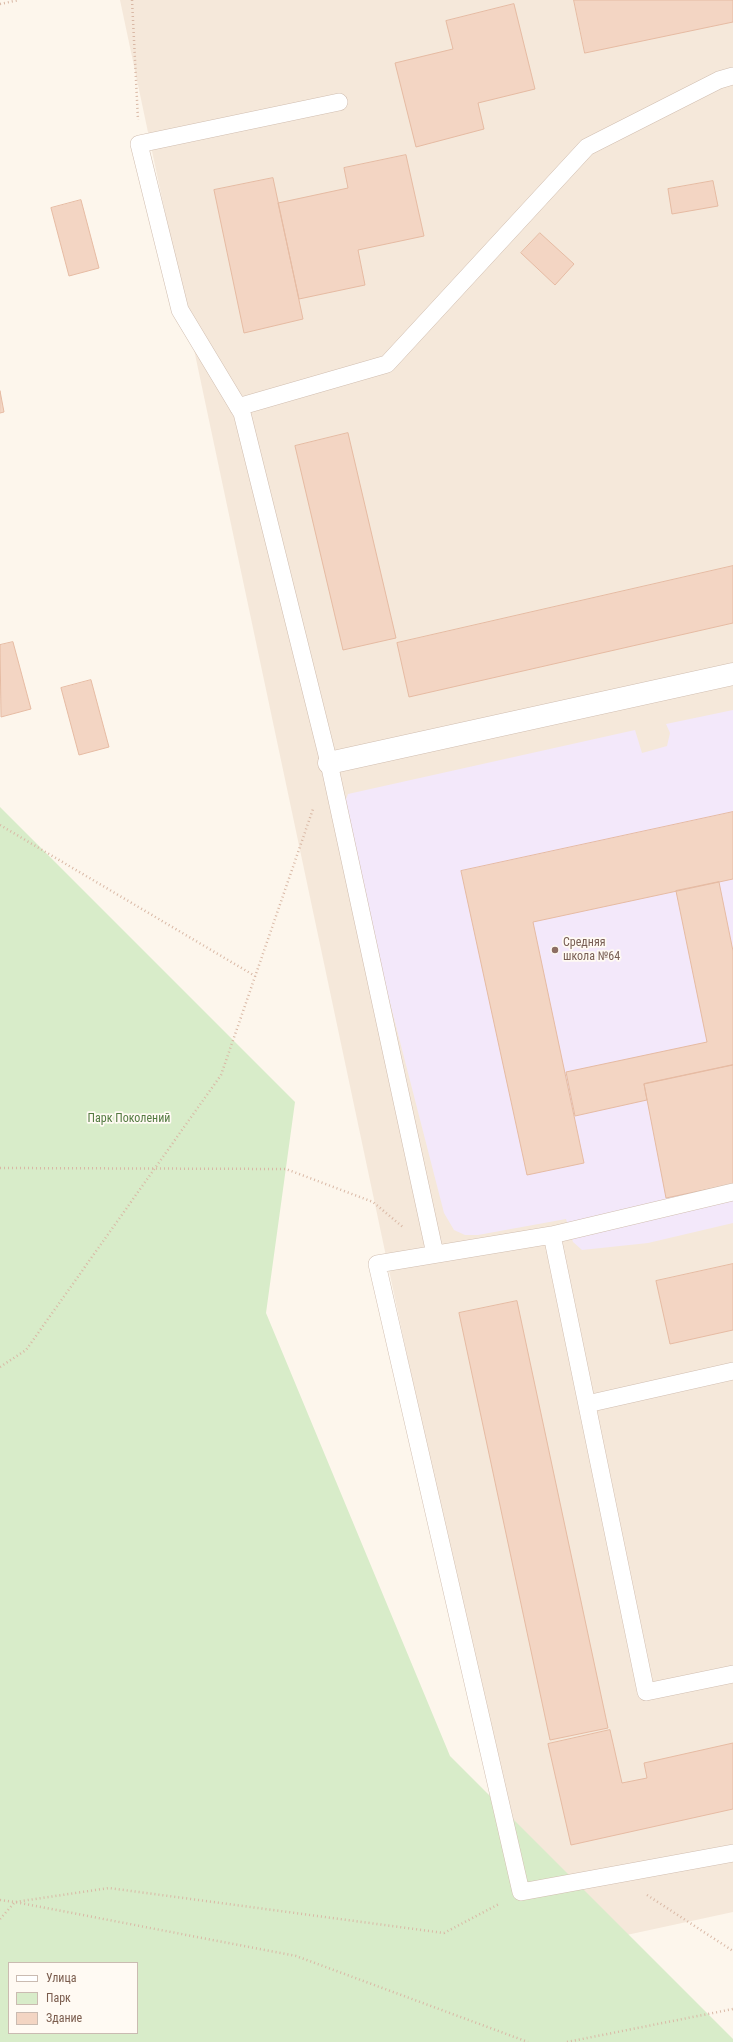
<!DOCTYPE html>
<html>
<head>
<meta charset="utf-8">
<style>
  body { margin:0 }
  #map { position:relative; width:733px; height:2042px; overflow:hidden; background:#fdf6ec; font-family:"Roboto Condensed",sans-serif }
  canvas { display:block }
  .legend { position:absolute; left:8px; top:1962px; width:130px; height:72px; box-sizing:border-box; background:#fffaf3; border:1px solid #cabbb1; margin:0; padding:5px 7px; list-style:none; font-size:12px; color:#7a5c4d }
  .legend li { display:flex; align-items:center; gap:8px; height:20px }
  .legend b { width:20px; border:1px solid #cabbb1 }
</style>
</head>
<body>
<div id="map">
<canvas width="733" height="2042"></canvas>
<ul class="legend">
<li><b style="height:5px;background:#fff"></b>Улица</li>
<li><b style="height:11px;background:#d8ecc9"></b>Парк</li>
<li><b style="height:11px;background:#f3d5c3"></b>Здание</li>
</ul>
</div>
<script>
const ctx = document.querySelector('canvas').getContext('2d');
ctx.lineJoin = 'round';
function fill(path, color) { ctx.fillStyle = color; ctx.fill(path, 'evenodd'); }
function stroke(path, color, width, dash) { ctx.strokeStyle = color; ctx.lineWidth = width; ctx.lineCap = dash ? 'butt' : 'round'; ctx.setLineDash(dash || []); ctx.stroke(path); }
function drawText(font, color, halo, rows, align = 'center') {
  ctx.font = font + ' "Roboto Condensed",sans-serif'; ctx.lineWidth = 3.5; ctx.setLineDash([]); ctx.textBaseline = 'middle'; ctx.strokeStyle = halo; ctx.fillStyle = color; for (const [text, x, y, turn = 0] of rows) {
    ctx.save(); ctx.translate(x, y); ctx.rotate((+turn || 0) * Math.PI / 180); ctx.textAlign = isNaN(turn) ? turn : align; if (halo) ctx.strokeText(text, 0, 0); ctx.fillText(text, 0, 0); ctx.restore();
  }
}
fill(new Path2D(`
  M120,0H733V1912L534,1955Z`), '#f5e8da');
fill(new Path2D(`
  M733,710V1223L648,1243L582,1250L573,1242L566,1219L478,1235H465L454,1230L444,1213L341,812L348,794L635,730L642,753L667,746L670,733L666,724Z`), '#f3e8fa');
fill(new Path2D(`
  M0,807L295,1102L266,1313L450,1756L733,2039V2042H0ZM9,1963H137V2033H9Z`), '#d8ecc9');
const building = new Path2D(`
  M574,0H733V22L585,53Z
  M514,4L535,89L478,103L484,129L416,147L395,63L453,49L446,21Z
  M406,155L424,236L358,250L365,285L299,299L278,203L348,188L344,168Z
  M273,178L303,319L244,333L214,190Z
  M713,181L718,206L672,214L668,189Z
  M81,200L99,268L69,276L51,208Z
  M540,233L574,264L555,285L521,253Z
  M0,391L4,412L0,413Z
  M348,433L396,638L343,650L295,446Z
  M733,566V623L409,697L397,643Z
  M13,642L31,709L1,717L0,645Z
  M91,680L109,747L79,755L61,688Z
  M733,812V879L533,922L584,1163L527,1175L461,871Z
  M719,882L733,951V1065L644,1084L647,1100L575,1116L566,1072L707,1042L676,891Z
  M733,1065V1184L666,1198L644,1084Z
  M733,1264V1330L670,1344L656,1281Z
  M517,1301L608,1728L550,1740L459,1313Z
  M610,1730L622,1783L647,1778L644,1763L733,1743V1809L571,1845L548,1744Z`);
fill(building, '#f3d5c3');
stroke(building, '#e6bba3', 1);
const service = new Path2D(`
  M339,102L139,144L180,310L242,413L329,763L435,1254
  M238,407L387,364L587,147L719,80L733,76
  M733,1192L552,1235L377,1264L521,1892L733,1853
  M552,1235L646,1692L733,1674
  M587,1404L733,1371`);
const minor = new Path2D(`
  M329,763L733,674`);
stroke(service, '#d1beb0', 18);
stroke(minor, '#d1beb0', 23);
stroke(new Path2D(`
  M132,0L138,120
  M0,4L19,0
  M0,825L255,976
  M0,1168L286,1169L373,1202L404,1228
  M0,1367L26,1350L221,1075L313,809
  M647,1895L733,1951
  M0,1900L15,1902L109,1888L444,1933L499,1904
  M0,1919L15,1902L296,1956L528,2042
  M567,2042L733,2009`), '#d9b8a5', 2.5, [1, 3]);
stroke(service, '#fff', 17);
stroke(minor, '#fff', 22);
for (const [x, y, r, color] of [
  [555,950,4,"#8d6e63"]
]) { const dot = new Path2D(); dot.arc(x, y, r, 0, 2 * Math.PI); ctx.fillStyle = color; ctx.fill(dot); stroke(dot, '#fffaf3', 1.5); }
drawText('12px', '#785e54', '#fffaf3', [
  ["Средняя",563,943],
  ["школа №64",563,957]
], 'left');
drawText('12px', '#537a41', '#fffaf3', [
  ["Парк Поколений",129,1119]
]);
</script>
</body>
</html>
